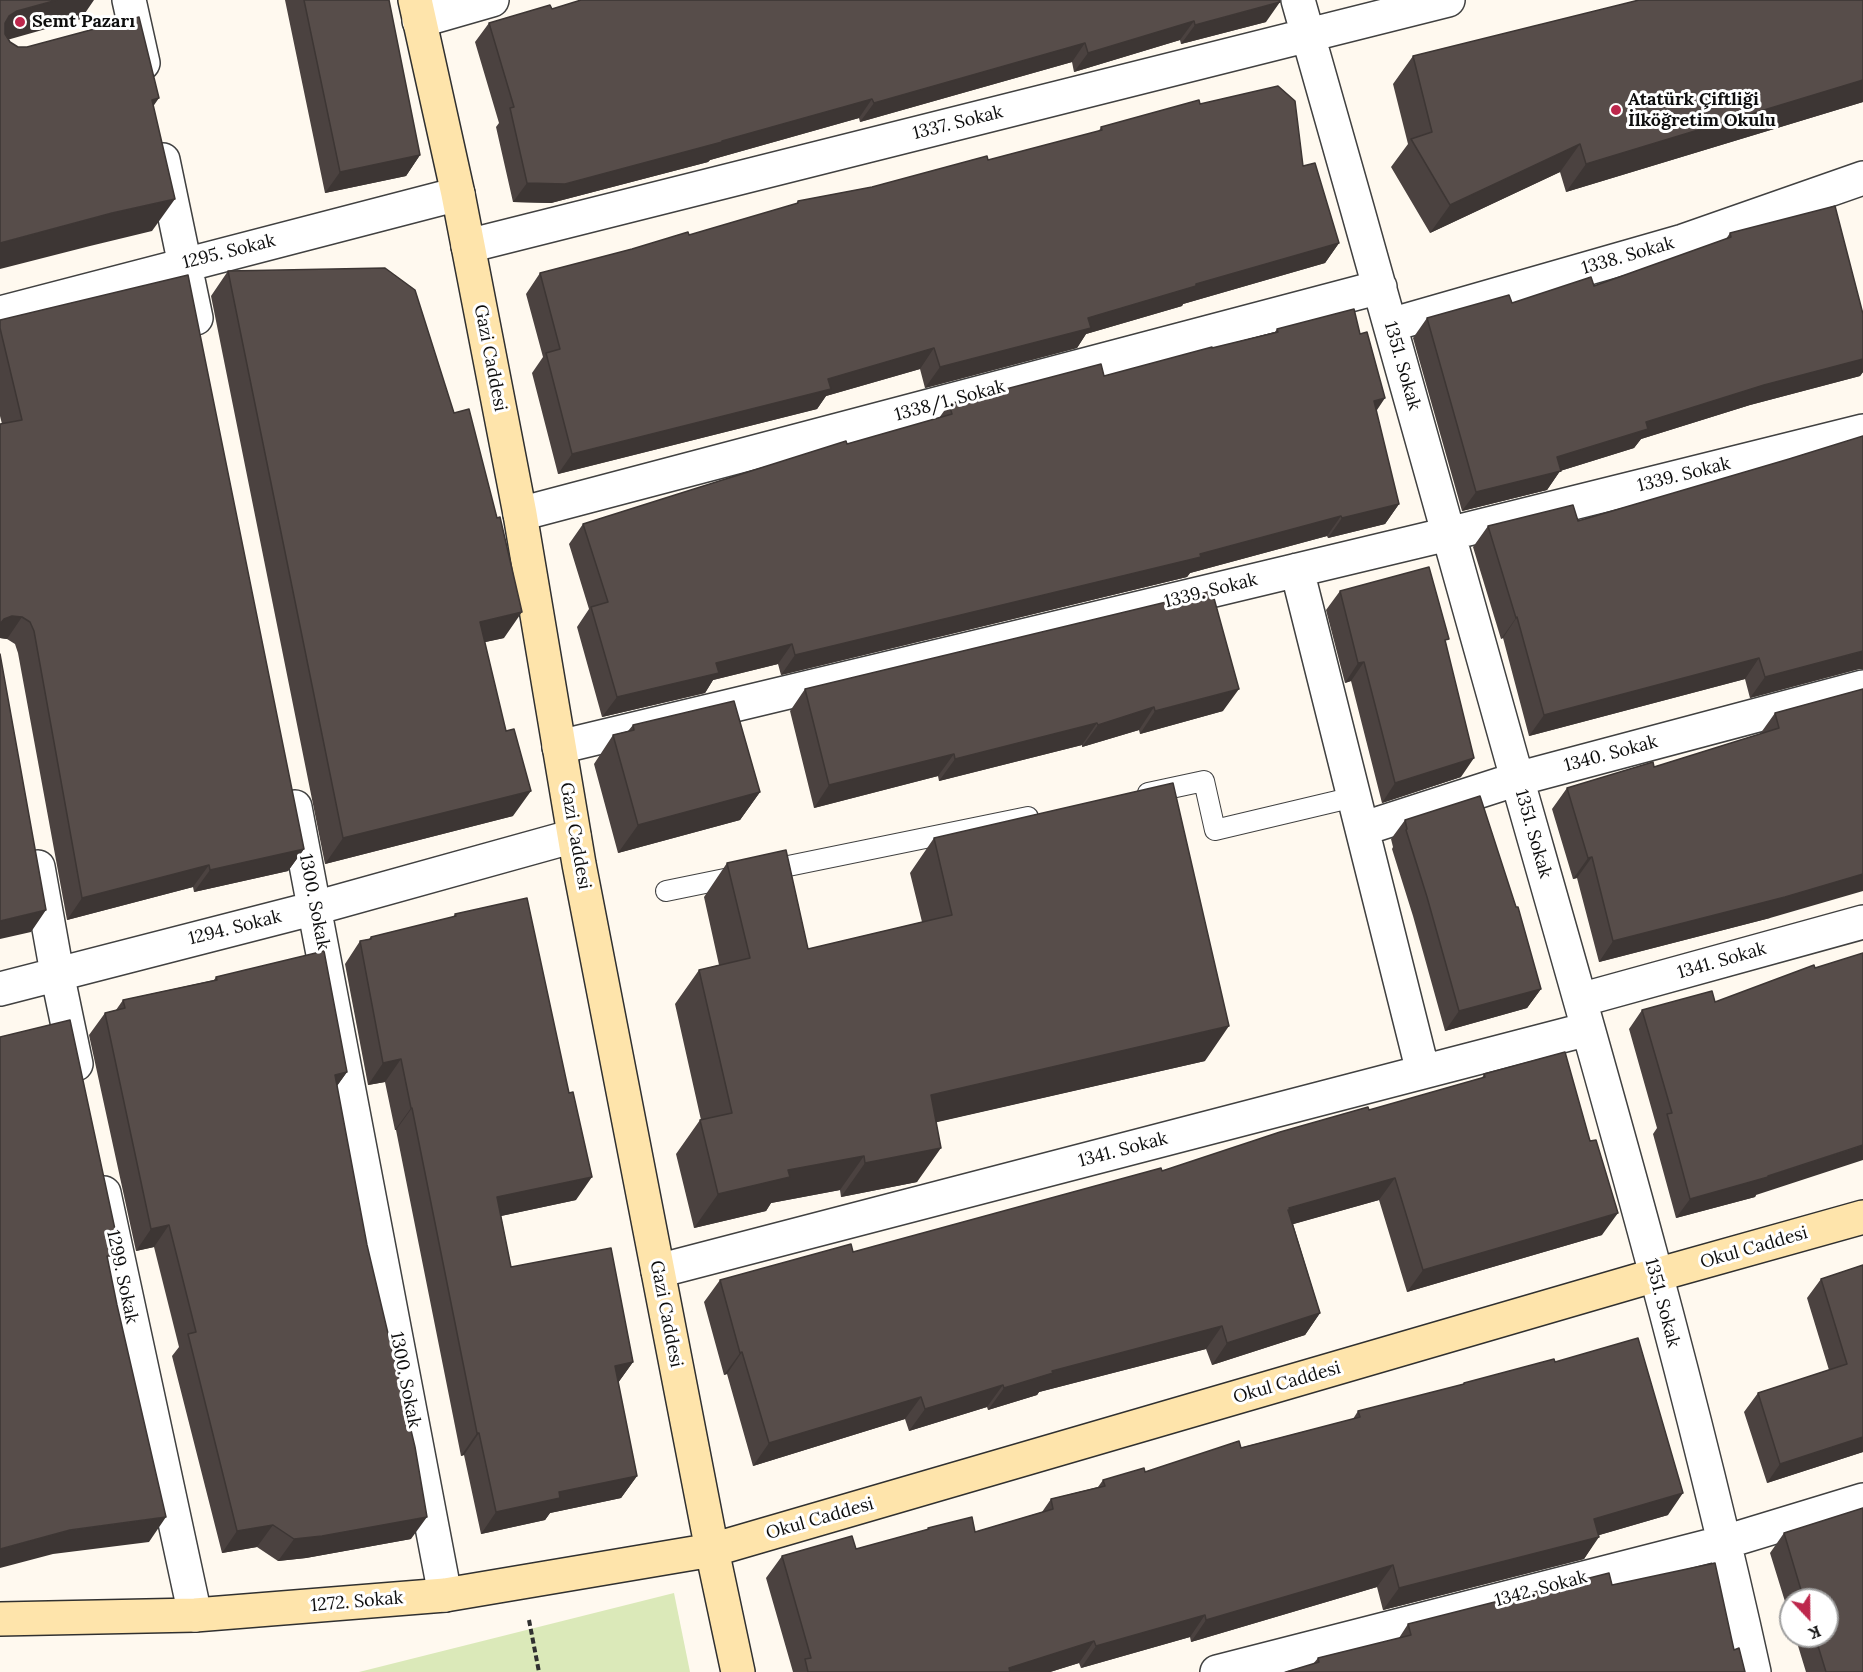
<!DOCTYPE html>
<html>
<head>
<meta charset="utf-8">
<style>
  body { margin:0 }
  #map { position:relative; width:1863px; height:1672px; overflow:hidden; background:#fff9ef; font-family:Lora,serif }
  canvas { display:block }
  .north { position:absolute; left:1779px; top:1588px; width:60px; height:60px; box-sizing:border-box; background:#fff; border:2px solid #9f9f9f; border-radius:50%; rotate:158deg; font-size:16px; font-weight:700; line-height:24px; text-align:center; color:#0e0e0e }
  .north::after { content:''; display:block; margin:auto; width:21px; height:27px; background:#bd274c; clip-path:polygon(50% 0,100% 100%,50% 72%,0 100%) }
</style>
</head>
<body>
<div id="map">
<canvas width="1863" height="1672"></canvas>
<div class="north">K</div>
</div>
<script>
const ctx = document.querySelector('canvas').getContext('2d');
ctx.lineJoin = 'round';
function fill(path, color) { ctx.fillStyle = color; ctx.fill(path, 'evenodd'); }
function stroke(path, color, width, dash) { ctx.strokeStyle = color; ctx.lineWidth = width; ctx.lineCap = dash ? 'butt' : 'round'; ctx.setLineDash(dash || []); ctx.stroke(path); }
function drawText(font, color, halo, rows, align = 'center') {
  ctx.font = font + ' Lora,serif'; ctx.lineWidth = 6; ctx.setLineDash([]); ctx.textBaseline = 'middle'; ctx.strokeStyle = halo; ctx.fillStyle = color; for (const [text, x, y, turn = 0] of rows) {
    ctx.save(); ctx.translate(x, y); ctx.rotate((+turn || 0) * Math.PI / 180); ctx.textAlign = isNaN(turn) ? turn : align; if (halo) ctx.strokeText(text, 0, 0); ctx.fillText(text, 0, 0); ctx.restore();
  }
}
fill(new Path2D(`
  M674,1593L690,1672H359Z`), '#dbe9b9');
const lane = new Path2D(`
  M1148,793L1204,781L1215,830L1354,797
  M666,891L1028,817`);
const street = new Path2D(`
  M129,0L143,63
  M1298,0C1374,265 1447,531 1522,796C1605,1087 1689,1377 1754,1672
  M419,21L492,0
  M163,160L196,318
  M468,246L1448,0
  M0,313L458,194
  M1390,325L1683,241L1863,178
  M520,514L1380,287
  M1297,570L1423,1072
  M559,747L1448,534L1863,431
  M295,807L445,1595
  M1362,829L1517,779L1863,687
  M38,867L57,973L76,1064
  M0,989L315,908L574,836
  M1580,1000L1863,922
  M104,1193L195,1615
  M658,1271L1588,1029
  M1217,1672L1725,1542L1863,1500`);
const secondary = new Path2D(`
  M415,0L458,194L520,514L579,864L712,1550L738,1672
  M0,1619L195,1615L445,1595L712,1550L1656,1275L1863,1217`);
stroke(lane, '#414141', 22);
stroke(street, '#414141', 36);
stroke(secondary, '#303030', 36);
stroke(new Path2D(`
  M529,1620L539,1672`), '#303030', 4, [6, 3]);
stroke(lane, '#fff', 20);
stroke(street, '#fff', 33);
stroke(secondary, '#fee4ab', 33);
fill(new Path2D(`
  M285,0H389L420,155L406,176L325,193Z
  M1863,0V102L1566,192L1560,172L1430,233L1391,167L1408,144L1393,84L1413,56Z
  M552,9L1266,22L1181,44L1180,40L1074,72L1072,62L860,122L859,118L710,160L708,162L551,203L513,202L496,127L499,123L475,42L489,23Z
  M1200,104L1303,166L1339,243L1325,263L1183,304L1182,306L1086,334L1077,348L925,388L920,369L826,396L817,409L558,474L532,373L543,357L526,294L540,273L689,235L796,204L798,201L872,187L988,160L1099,131L1101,127Z
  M1730,233L1863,359V372L1860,376L1750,405L1641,439L1634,448L1560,471L1547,490L1462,511L1413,338L1427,318L1512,303L1594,286L1726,239Z
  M228,271L454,413L504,638L485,642L513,816L325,864L211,296Z
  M0,320L304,849L288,871L194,892L193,887L67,920L18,653L15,644L7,639L0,638V424H2L0,416Z
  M1277,329L1376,411L1399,504L1385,524L1328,538L1327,536L1190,573L1187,577L781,675L778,664L713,680L705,693L602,717L577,627L589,609L569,544L583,524L847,444L939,418L949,404L1104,376L1275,332Z
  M1578,521L1859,669L1750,698L1745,679L1529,736L1503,638L1501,639L1473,547L1488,526Z
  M1340,591L1446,643L1461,777L1382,803L1351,681L1345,683L1326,610Z
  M805,689L1223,711L1140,734L1139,730L1082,747V745L939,781L938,776L814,808L790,711Z
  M1863,689L1770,918L1599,962L1577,878L1573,879L1552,809L1567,788L1654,767L1760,734L1775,713Z
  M633,725L760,792L740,820L618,853L594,764L613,735L628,731Z
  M1405,820L1541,989L1527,1008L1445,1031L1413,916L1392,849L1393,847L1391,839Z
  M934,838L1205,1061L936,1122L917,1182L841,1197L840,1190L771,1203L766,1211L694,1228L676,1154L700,1120H701L675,1004L699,970L719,965L704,897L727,863L808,949L922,922L910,873Z
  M455,914L576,1200L501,1216L511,1267L633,1362L618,1383L637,1476L621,1498L550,1513L545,1520L481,1534L464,1455L461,1456L396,1130H395L385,1082L368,1085L345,964L360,941L369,939L371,937L453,917Z
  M216,977L347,1072L337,1086L411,1539L306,1558L278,1561L257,1547L222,1553L172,1356L179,1347L154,1247L136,1251L89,1035L105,1013L116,1010L123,1000L214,980Z
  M1642,1010L1756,1195L1755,1197L1676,1218L1653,1134L1657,1128L1629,1029Z
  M1484,1074L1602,1235L1407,1292L1379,1200L1293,1224L1320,1313L1305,1335L1212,1365L1206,1349L1039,1392L1037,1395L988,1410L987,1407L909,1431L905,1419L753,1466L727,1374L724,1375L704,1302L720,1280L853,1252L1162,1171L1482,1078Z
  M1863,1265V1452L1767,1483L1744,1412L1758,1393L1829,1370L1807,1298L1821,1279Z
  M1555,1362L1668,1515L1599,1535L1584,1559L1383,1610L1377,1587L1191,1642L1190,1637L1081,1668L1079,1663L1050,1672H793L766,1578L782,1556L856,1549L927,1530L928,1528L975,1532L1042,1512L1051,1499L1098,1487L1103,1480L1145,1472L1353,1419L1358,1411L1462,1385L1464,1383Z
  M1863,1508V1672H1806L1795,1636H1827V1600H1791V1621L1770,1553L1784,1533Z
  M1612,1585L1734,1650L1313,1664L1318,1658L1399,1638L1408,1624Z`), '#4b4240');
fill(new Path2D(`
  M57,0H94L81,19L0,42V29L9,16L17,11Z
  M1280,2L1266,22L1181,44L1195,25Z
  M1194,21L1180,40L1074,72L1088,53Z
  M1085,43L1072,62L860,122L874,103Z
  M1863,80V102L1566,192L1586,164Z
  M159,98L136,131L152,100Z
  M872,99L859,118L710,160L708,162L551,203L513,202L527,183L722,141Z
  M1580,144L1560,172L1430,233L1450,205Z
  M420,155L406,176L325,193L340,172Z
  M175,199L152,231L90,246L0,269V243L112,213Z
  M1339,243L1325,263L1183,304L1182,306L1086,334L1077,348L925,388L940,367L1088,318L1196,284Z
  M934,348L920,369L826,396L817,409L558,474L572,454Z
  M1863,359V372L1860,376L1750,405L1641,439L1634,448L1560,471L1547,490L1462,511L1476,492L1557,457L1646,422L1764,385Z
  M1385,398L1371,419L1374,401Z
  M1399,504L1385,524L1328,538L1342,518Z
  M1341,516L1327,536L1190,573L1187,577L781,675L795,655L1200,554Z
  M522,612L504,638L463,647L480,622Z
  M12,616L22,617L7,639L0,638V624L4,619Z
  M1517,617L1503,638L1501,639L1516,618Z
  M792,644L778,664L713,680L705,693L602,717L617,697L716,663Z
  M1863,651V669H1859L1750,698L1765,677Z
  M1759,658L1745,679L1529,736L1544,715Z
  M1364,662L1351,681L1345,683L1358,663Z
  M1239,689L1223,711L1140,734L1155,711Z
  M1154,707L1139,730L1082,747L1098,725Z
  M1097,723L1082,745L939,781L955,759Z
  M954,754L938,776L814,808L829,785Z
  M1474,758L1461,777L1382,803L1395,783Z
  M531,791L513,816L325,864L343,838Z
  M760,792L740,820L618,853L638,825Z
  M304,849L288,871L194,892L210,870Z
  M1592,857L1577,878L1573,879L1588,858Z
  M209,865L193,887L67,920L82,898Z
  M1863,874V891L1770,918L1599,962L1613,941Z
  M46,910L31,932L0,939V921Z
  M1541,989L1527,1008L1445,1031L1459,1011Z
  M1229,1026L1205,1061L907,1129L931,1095Z
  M401,1059L385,1082L368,1085L383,1063Z
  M347,1072L331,1094L335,1075Z
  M411,1108H412L396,1130H395Z
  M1863,1145V1160L1756,1195L1755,1197L1676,1218L1690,1199L1768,1176Z
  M941,1148L917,1182L841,1197L865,1163Z
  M864,1156L840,1190L771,1203L766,1211L694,1228L718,1194L788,1170Z
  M592,1177L576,1200L482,1220L497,1197Z
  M1395,1178L1379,1200L1276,1229L1289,1208Z
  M1618,1213L1602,1235L1407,1292L1423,1270Z
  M169,1225L154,1247L136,1251L151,1229Z
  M116,1234L99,1258L107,1236Z
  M1320,1313L1305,1335L1212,1365L1227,1343Z
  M1222,1326L1206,1349L1039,1392L1037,1395L988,1410L1004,1388L1052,1371Z
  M742,1352L727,1374L724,1375L740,1353Z
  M633,1362L617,1384L615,1366Z
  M1003,1385L987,1407L909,1431L925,1409Z
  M921,1397L905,1419L753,1466L769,1443Z
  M477,1433H479L464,1455L461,1456Z
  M1863,1437V1452L1767,1483L1780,1464Z
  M637,1476L621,1498L550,1513L545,1520L481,1534L496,1512L559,1492Z
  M1683,1493L1668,1515L1579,1541L1594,1519Z
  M166,1517L149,1542L53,1554L0,1568V1549L70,1530Z
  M427,1517L411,1539L306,1558L278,1561L294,1539Z
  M273,1525L257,1547L222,1553L237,1531Z
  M1599,1537L1584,1559L1383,1610L1399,1588Z
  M1393,1565L1377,1587L1191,1642L1206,1620Z
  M1205,1615L1190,1637L1081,1668L1096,1646Z
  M1094,1641L1079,1663L1050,1672H1006L1009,1668Z`), '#3d3634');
const building = new Path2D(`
  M0,0H57L17,11L9,16L5,23V34L10,42L18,47H27L139,17L159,98L152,100L175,199L112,213L0,243Z
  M304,0H389L420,155L340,172Z
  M581,0H1279L1280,2L1195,25L1194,21L1088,53L1085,43L874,103L872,99L722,141V142L565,184L527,183L510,108L514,107L489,23L550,5L552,9Z
  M1639,0H1863V80L1586,164L1580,144L1450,205L1411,139L1432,132L1413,56Z
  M1278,86L1295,101L1303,166L1315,163L1339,243L1196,284V286L1088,318L1091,328L940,367L934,348L828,379L831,389L572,454L546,353L560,349L540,273L632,249L688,232L689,235L798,203V201L872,187L987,156L988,160L1102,130L1101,127L1199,100L1200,104Z
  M1835,206L1863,314V359L1764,385L1646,422L1648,429L1557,457L1561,471L1476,492L1427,318L1509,295L1512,303L1591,277L1594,286L1731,237L1730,233Z
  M385,268L415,290L454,413L469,409L497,518L500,517L522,612L480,622L506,731L514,729L531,791L343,838L228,271Z
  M188,275L304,849L210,870L209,865L82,898L34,631L30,622L22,617L12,616L4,619L0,624V424L22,420L0,328V320Z
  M1354,309L1360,334L1367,332L1385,398L1374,401L1399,504L1342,518L1341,516L1200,554L1201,557L795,655L792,644L716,663L719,673L617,697L591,607L608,602L583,524L846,441L847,444L952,414L949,404L1101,364L1104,376L1212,347V348L1278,332L1277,329Z
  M1863,436V651L1765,677L1759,658L1544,715L1517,617L1516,618L1488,526L1573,505L1578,521L1789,459Z
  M1429,567L1449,639L1445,640L1474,758L1395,783L1364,662L1358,663L1340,591Z
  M1212,591L1239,689L1155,711L1154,707L1098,725L1097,723L955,759L954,754L829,785L805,689Z
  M0,654L46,910L0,921Z
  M1863,689V874L1785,897L1613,941L1592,857L1588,858L1567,788L1653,762L1654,767L1779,728L1775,713Z
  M734,701L760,792L638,825L613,735L634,730L633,725Z
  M1173,783L1229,1026L931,1095L941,1148L865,1163L864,1156L788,1170L790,1177L718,1194L700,1120L732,1113L699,970L750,958L727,863L786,850L808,949L952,915L934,838Z
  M1480,796L1516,907H1518L1541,989L1459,1011L1427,897L1406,830L1407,829L1405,820Z
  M527,898L569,1093L573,1092L592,1177L497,1197L511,1267L611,1248L633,1362L615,1366L637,1476L559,1492L560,1498L496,1512L479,1433H477L412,1108H411L401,1059L383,1063L360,941L371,939V937L456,916L455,914Z
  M324,951L347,1072L335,1075L367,1245L415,1447L427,1517L322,1536L294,1539L273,1525L237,1531L188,1334L196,1332L169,1225L151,1229L105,1013L125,1008L123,1000L217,980L216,977Z
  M1863,953V1145L1768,1176V1177L1690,1199L1667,1114L1672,1113L1642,1010L1712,991L1715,1002L1814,965L1815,968Z
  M70,1020L116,1234L107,1236L110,1256H107L117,1305L166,1517L70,1530L0,1549V1037Z
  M1565,1052L1590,1141L1596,1140L1618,1213L1423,1270L1395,1178L1289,1208L1290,1210H1288L1320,1313L1227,1343L1222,1326L1052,1371L1053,1373L1004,1388L1003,1385L925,1409L921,1397L769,1443L742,1352L740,1353L720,1280L851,1244L853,1252L1161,1168L1162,1171L1280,1132L1368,1107L1369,1110L1485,1077L1484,1074Z
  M1863,1265V1437L1780,1464L1758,1393L1847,1364L1821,1279Z
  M1638,1338L1683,1493L1594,1519L1599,1537L1399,1588L1393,1565L1206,1620L1205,1615L1096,1646L1094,1641L1009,1668L1010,1672H808L805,1659L811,1658L782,1556L852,1536L856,1549L929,1529L928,1528L972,1517L975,1532L1053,1509L1051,1499L1105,1486L1103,1480L1144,1468L1145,1472L1239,1441L1241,1448L1360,1417L1358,1411L1464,1384V1383L1554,1359L1555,1362Z
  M1863,1508V1672H1826L1815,1636H1827V1600H1804L1784,1533Z
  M1715,1563L1734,1650L1739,1648L1745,1672H1286L1319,1662L1318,1658L1411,1635L1408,1624L1609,1573L1612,1585Z`);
fill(building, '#574d4a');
stroke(building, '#3d3634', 1.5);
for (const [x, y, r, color] of [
  [20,22,6,"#bd274c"],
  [1616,110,6,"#bd274c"]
]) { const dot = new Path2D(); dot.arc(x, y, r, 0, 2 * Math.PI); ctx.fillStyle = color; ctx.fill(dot); stroke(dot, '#fff', 2); }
drawText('bold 18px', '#0e0e0e', '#fff', [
  ["Semt Pazarı",32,22],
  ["Atatürk Çiftliği",1628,100],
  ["İlköğretim Okulu",1628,121]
], 'left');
drawText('18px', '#0e0e0e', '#fff', [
  ["1337. Sokak",958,123,-14],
  ["1295. Sokak",229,252,-14],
  ["1338. Sokak",1628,256,-16],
  ["Gazi Caddesi",490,358,79],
  ["1351. Sokak",1402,366,74],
  ["1338/1. Sokak",950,401,-15],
  ["1339. Sokak",1684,475,-14],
  ["1339. Sokak",1211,591,-14],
  ["1340. Sokak",1611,754,-15],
  ["1351. Sokak",1533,834,74],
  ["Gazi Caddesi",575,836,80],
  ["1300. Sokak",314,902,79],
  ["1294. Sokak",235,928,-14],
  ["1341. Sokak",1722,961,-16],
  ["1341. Sokak",1123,1150,-15],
  ["Okul Caddesi",1754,1248,-16],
  ["1299. Sokak",122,1277,78],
  ["1351. Sokak",1662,1303,75],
  ["Gazi Caddesi",666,1314,79],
  ["1300. Sokak",405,1380,79],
  ["Okul Caddesi",1287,1383,-16],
  ["Okul Caddesi",820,1519,-16],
  ["1342. Sokak",1541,1589,-15],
  ["1272. Sokak",357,1602,-5]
]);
</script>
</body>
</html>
